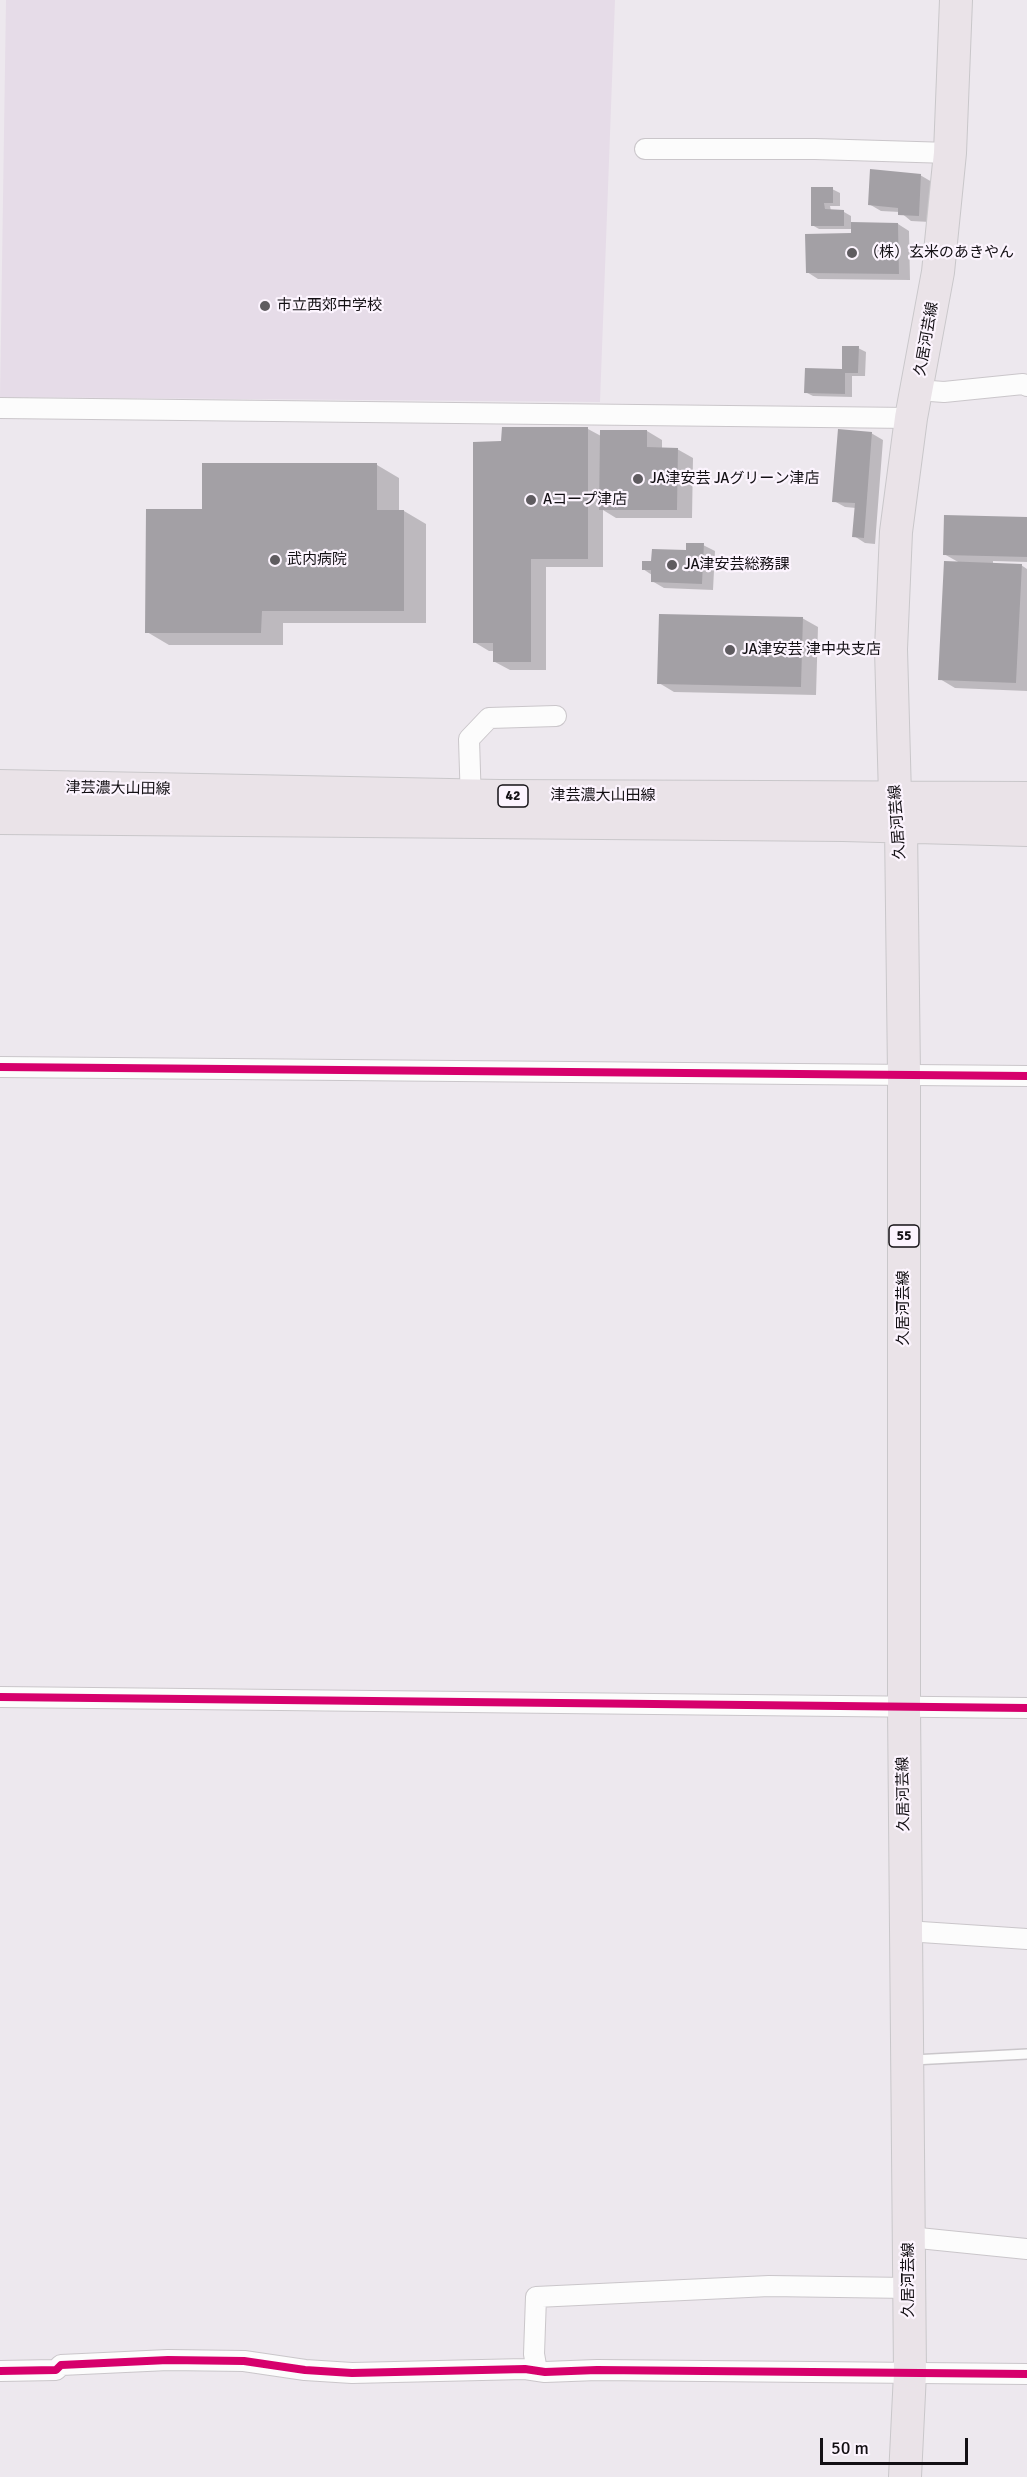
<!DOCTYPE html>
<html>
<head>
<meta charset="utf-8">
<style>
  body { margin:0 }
  #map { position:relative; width:1027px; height:2477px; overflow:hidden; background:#ede8ee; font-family:Signika,sans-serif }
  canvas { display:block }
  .scale { position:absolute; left:820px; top:2438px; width:148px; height:27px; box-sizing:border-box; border:3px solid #131014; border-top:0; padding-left:8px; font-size:18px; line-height:21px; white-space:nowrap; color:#131014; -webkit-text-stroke:4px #fcf4fe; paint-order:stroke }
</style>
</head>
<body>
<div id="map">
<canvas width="1027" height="2477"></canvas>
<div class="scale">50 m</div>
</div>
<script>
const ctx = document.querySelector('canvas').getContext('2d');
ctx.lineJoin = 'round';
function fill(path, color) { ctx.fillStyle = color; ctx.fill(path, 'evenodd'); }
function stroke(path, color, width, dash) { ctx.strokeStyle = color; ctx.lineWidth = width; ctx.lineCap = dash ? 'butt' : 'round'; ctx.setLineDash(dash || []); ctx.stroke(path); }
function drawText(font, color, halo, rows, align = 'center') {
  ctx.font = font + ' Signika,"Noto Sans JP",sans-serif'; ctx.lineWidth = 4.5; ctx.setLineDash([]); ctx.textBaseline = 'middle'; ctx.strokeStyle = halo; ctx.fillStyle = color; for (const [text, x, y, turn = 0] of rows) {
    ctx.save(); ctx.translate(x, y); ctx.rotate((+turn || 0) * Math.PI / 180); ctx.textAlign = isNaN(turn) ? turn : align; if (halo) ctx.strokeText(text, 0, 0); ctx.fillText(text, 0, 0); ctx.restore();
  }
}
fill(new Path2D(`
  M6,0H615L600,402L0,397Z`), '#e6dce8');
fill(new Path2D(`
  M920,175L932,182L930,222L911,221L900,212L881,211L869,204Z
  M813,188L832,189L840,193V206H830L831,211L844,212L851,216V224H898L909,231L910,280L818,279L807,272L852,234V229H819L812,225Z
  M858,348L866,352L865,376H852V397L813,396L805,392L843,370Z
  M588,429L601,436L647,431L662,440V449H677L693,458L692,518H616L603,510V567H546V670H510L495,662V651H489L474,642L503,443Z
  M871,433L883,440L875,544L865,543L854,536L856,508L845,507L834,501Z
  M377,465L399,478V511H404L426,524V623H283V645H169L147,632L204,510Z
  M1027,519V562L993,561V564L1021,565L1027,569V691L955,688L940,679L960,563L944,554Z
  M703,545L715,551L713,590L664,588L652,581V575L643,569L653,562Z
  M802,618L818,627L816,695L674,692L659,683Z`), '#0003');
fill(new Path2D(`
  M870,169L921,174L919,216L898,215V208L868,205Z
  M811,187H833V203H824L825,209L844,210V226H811Z
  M851,222L898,223L899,274L806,273L805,234L851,233Z
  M842,346H859L858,373H845V394L804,393L805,368L842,369Z
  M502,427H588V559H531V662H493V643H473V442L501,441Z
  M838,429L872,432L864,538L852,537L855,503L832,502Z
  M600,430H647V447L678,448L677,510H599Z
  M202,463H377V510H404V611H262L261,633H145L146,509H202Z
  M944,515L1027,517V557L943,555Z
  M686,543H704L702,584L651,582V570H642V561H651L652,549L686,550Z
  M944,561L1022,564L1016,683L938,680Z
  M659,614L803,617L801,687L657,684Z`), '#a3a0a5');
const lane = new Path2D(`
  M913,2060L1027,2054`);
const street = new Path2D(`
  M645,149H815L950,153
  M917,390L944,392L1023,384L1027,386
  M0,408L911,418
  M471,804L469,739L489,718L556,716
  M0,1067L1027,1076
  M0,1697L1027,1708
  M906,1931L1027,1939
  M909,2237L1027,2249
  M0,2371L56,2370L61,2365L168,2360L244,2361L305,2370L352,2373L525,2369L545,2372L597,2370L1027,2374
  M537,2371L534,2354L536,2297L769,2286L909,2288`);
const primary = new Path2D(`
  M0,786L499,796L1027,798
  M0,818L843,825L1027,830
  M905,2477L910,2373L904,1707V1075L901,826L895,796L891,649L896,532L911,418L938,272L950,153L956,0`);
stroke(lane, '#cac6ca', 12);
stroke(street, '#cac6ca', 22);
stroke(primary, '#c9c7ca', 34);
stroke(lane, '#fcfcfc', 9);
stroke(street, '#fcfcfc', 20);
stroke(primary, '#eae3e8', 32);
stroke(new Path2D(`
  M0,1067L1027,1076
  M0,1697L1027,1708
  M0,2371L56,2370L61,2365L168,2360L244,2361L305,2370L352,2373L525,2369L545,2372L597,2370L1027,2374`), '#d6006c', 8);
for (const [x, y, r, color] of [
  [852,253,6,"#5f5c60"],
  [265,306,6,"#5f5c60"],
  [638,479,6,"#5f5c60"],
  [531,500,6,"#5f5c60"],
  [275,560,6,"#5f5c60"],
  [672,565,6,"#5f5c60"],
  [730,650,6,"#5f5c60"]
]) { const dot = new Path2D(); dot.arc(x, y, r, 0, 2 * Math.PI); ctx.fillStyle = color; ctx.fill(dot); stroke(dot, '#fcf4fe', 2); }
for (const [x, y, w] of [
  [513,796,30],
  [904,1236,30]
]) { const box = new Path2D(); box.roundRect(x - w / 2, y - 11, w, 22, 4.5); ctx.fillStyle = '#fcf4fe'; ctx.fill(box); stroke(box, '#131014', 1.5); }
drawText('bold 14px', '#131014', null, [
  ["42",513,796],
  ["55",904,1236]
]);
drawText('15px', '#131014', '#fcf4fe', [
  ["（株）玄米のあきやん",864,253],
  ["市立西郊中学校",277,306],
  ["JA津安芸 JAグリーン津店",650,479],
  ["Aコープ津店",543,500],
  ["武内病院",287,560],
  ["JA津安芸総務課",684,565],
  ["JA津安芸 津中央支店",742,650]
], 'left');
drawText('15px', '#131014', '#fcf4fe', [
  ["久居河芸線",927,339,-80],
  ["津芸濃大山田線",118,789,1],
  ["津芸濃大山田線",603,796],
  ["久居河芸線",898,822,-94],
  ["久居河芸線",904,1308,-90],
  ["久居河芸線",904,1794,-91],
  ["久居河芸線",909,2280,-90]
]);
</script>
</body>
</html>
